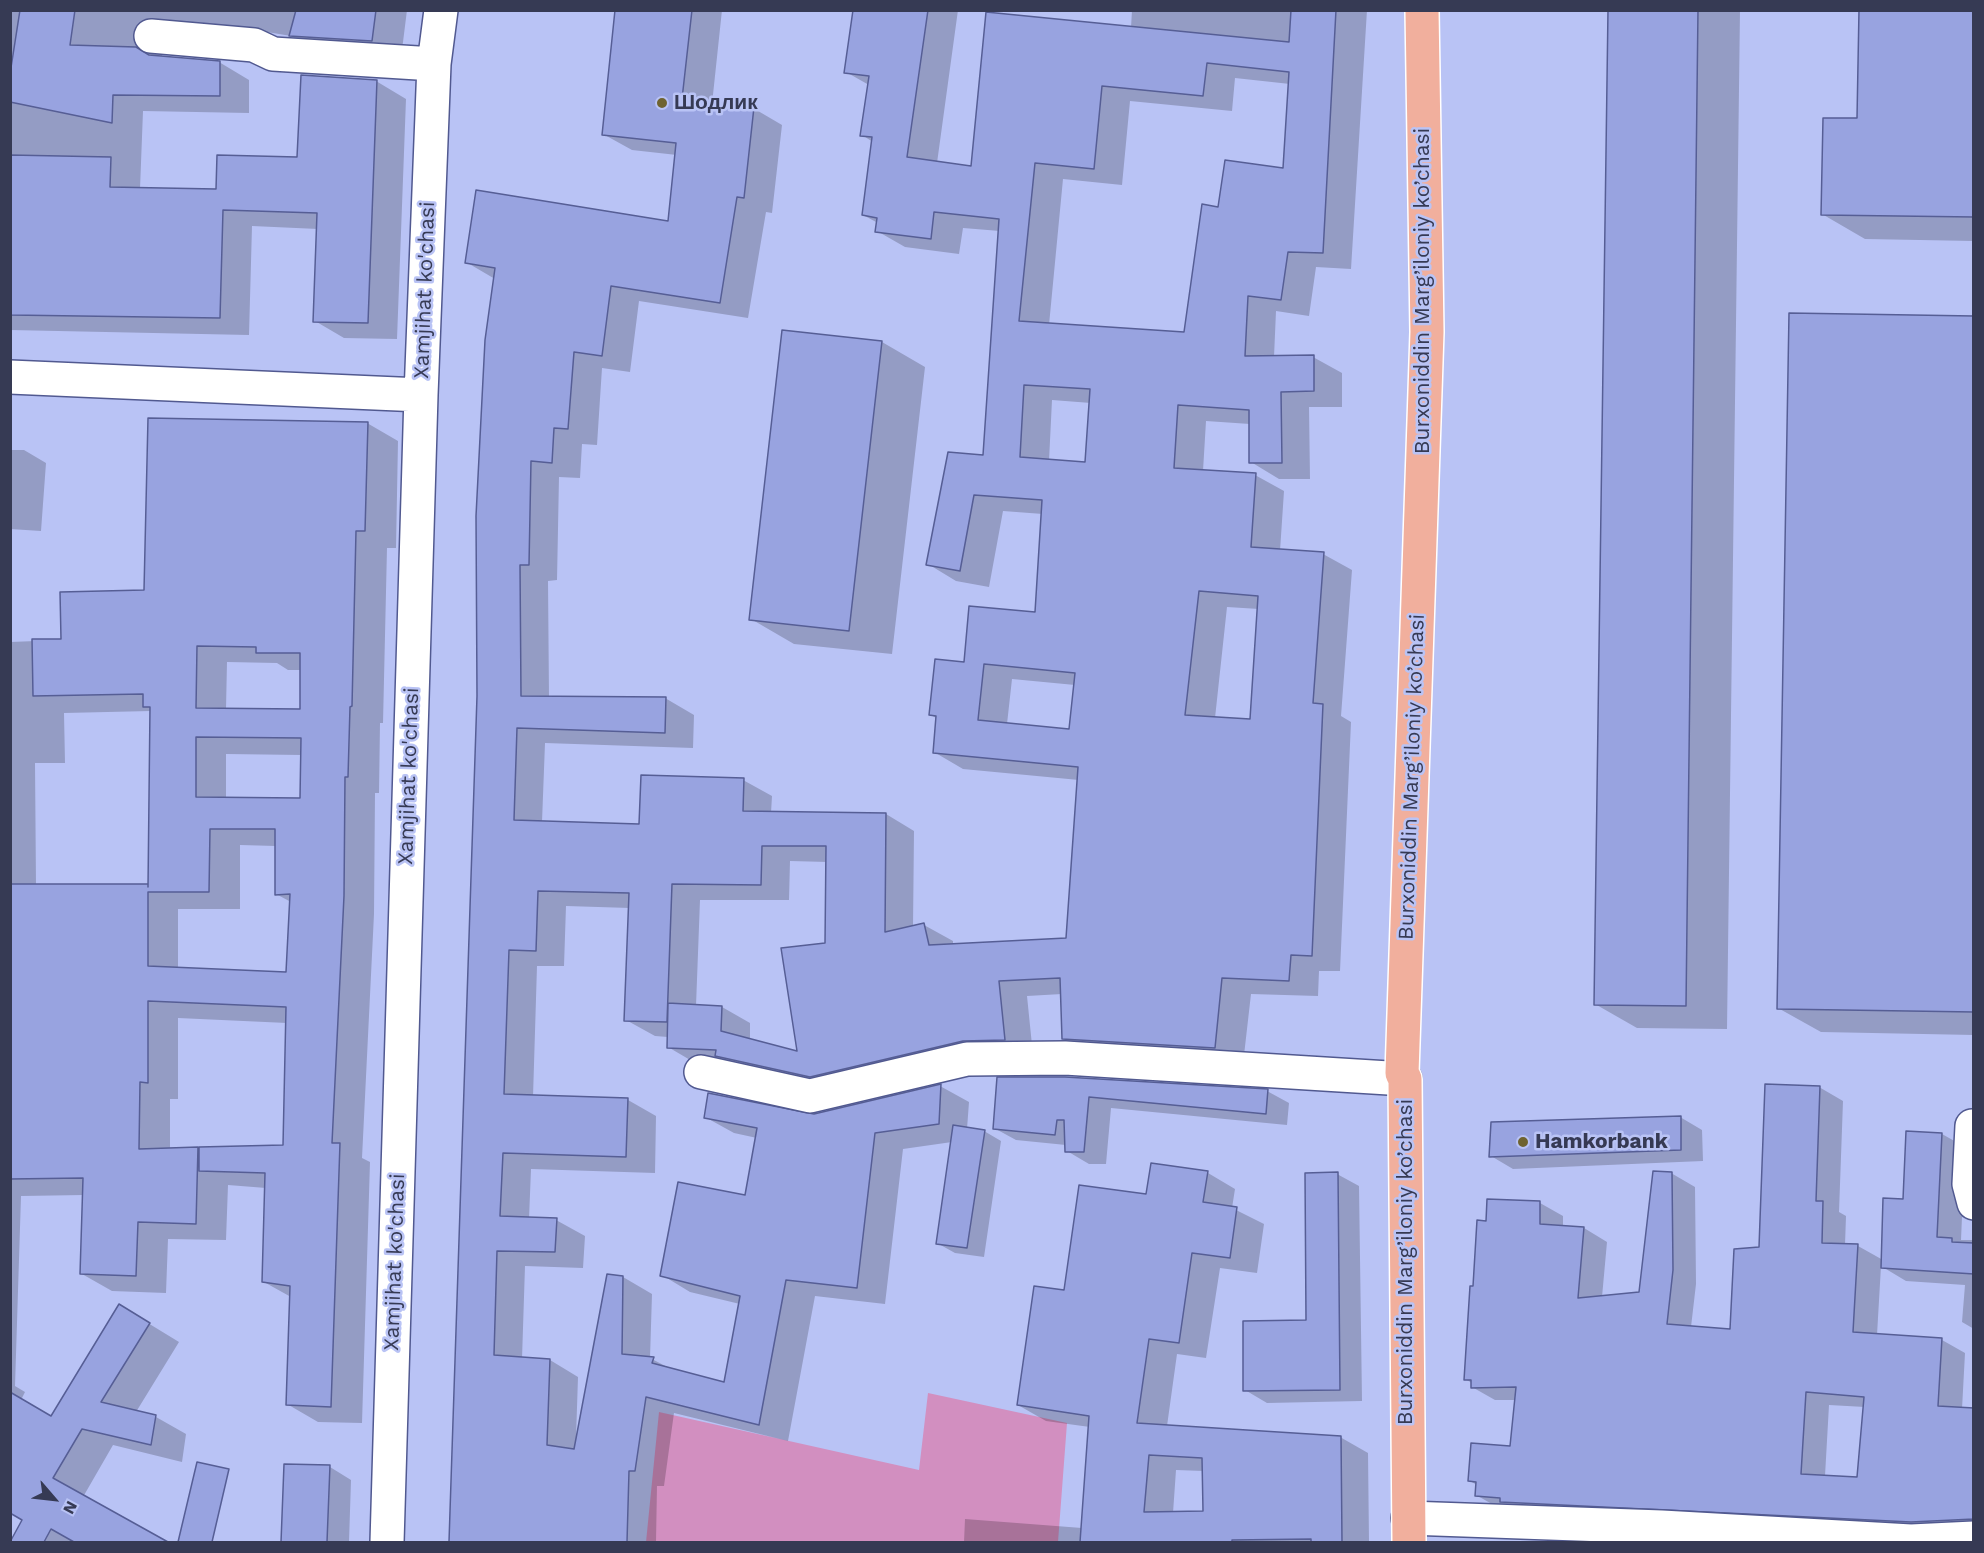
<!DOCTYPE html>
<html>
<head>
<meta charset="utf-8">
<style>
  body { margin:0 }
  #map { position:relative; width:1984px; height:1553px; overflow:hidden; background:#b9c3f5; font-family:"Work Sans",sans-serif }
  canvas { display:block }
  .frame { position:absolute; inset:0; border:12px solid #363a54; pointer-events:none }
  .north { position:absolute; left:24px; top:1469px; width:60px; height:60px; -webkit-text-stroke:4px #b9c3f5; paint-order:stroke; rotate:118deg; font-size:16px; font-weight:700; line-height:24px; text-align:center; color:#363a54 }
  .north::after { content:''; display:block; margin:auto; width:21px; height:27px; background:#363a54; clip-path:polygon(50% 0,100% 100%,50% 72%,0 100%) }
</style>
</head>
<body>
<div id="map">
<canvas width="1984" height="1553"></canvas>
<div class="frame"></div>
<div class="north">N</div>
</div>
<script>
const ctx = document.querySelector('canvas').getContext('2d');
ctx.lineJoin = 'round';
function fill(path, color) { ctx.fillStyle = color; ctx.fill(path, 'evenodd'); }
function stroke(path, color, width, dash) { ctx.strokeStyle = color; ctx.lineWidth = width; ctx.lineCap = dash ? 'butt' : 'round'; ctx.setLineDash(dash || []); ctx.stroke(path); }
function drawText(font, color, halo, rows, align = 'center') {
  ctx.font = font + ' "Work Sans",sans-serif'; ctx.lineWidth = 5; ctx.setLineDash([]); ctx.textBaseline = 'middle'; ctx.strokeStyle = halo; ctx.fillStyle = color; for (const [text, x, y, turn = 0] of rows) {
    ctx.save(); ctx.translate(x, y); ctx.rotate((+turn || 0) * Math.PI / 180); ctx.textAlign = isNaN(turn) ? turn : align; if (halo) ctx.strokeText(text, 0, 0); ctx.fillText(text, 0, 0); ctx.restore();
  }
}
fill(new Path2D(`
  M928,1393L1067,1423L1058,1542H646L659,1412L919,1470Z`), '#d28fc0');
fill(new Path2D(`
  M10,10H407L401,58L320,53L291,36L249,29L162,53V56L219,62L249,80V113L143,111L140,189L217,190L298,159L376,81L406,99L397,339L344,338L315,321L318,229L252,226L249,335L10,330Z
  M617,10H722L712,104L753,108L782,125L772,213L766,212L748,318L639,301L630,372L602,368L597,445L582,444L580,478L559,477L557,580L548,581L549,698H665L694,715L693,748L545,743L542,822L640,825L743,780L772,796L771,813L886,814L914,831L913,927L924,925L953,941V945L1068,939L1079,780L963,769L934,752L938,719L931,715L965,664L1036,614L1043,514L1003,511L989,587L956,581L928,564L984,456L1000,231L963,228L959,254L905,247L877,231L878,223L863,215L873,142L862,135L869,85L846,72L854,10H958L937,163L972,168L1131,28L1132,10H1367L1351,269L1316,267L1309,316L1276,311L1274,357H1313L1342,373V407H1309L1310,479H1279L1251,462L1250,424L1206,421L1203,471L1255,475L1284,491L1280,551L1323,554L1352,570L1341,716L1351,722L1340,971H1319L1318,996L1251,994L1243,1064L1092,1055L1063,1038L1062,994L1027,996L1033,1055L839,1092L697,1064L668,1047V1037L655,1036L626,1020L630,908L566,906L564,966H537L533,1097L628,1100L656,1116L655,1173L531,1169L529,1219L556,1220L585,1236L583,1268L525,1266L522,1359L550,1360L578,1377L576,1438L608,1276L623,1277L652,1294L650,1358L673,1370L726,1383L740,1304L690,1292L662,1275L746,1197L757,1138L734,1133L705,1117L814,1116L940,1086L969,1102L967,1129L984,1131L1001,1141L984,1257L955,1253L937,1243L952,1142L903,1149L885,1304L815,1296L788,1441L674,1413L664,1486H657L656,1542H451L495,279L466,262L669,223L677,155L632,150L603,134ZM1235,78L1290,84L1285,170L1219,208L1185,333L1049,325L1063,179L1122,185L1130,101L1232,111ZM1052,400L1091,403L1087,464L1049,461ZM1227,607L1259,609L1251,720L1215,718ZM1012,679L1075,685L1071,731L1007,724ZM790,861L828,862L826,944L799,1053L750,1040V1023L722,1007L696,1006L700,900H789Z
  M1609,10H1740L1727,1029L1637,1028L1595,1004Z
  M1974,10V241L1865,239L1822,214L1859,120Z
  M1974,317V1035L1821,1032L1778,1008Z
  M882,342L925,367L892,654L794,644L751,619Z
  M367,423L398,441L396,548H387L383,723H380L379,793H375L374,914L362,1158L370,1162L362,1423L318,1422L287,1404L291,1297L264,1282L266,1188L228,1185L226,1240L168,1239L166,1293L112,1291L82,1274L84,1195L21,1196L15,1386L25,1392L21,1400L52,1418L120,1306L179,1342L136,1412L156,1417L186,1434L182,1462L113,1445L83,1497L142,1530L133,1542H11L24,1520L10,1513V642L62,640L146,591ZM227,662L277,663L288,670H302L301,710L226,709ZM151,711L150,888L36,886L35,763H65L64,713ZM226,754L302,755L301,799H226ZM240,845L276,846V894L291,902L287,974L178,969V909H240ZM178,1018L287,1023L285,1146L170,1149V1099H178Z
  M10,450H24L46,463L41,531L10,529Z
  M999,1079L1267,1091L1289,1103L1287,1125L1111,1108L1106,1164H1089L1067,1151L1066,1145L1016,1140L994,1128Z
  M1819,1087L1843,1101L1839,1212L1846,1216L1845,1245L1858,1246L1883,1260L1904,1201L1942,1134L1965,1147L1961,1240H1974V1329L1962,1322L1965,1285L1906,1281L1881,1266L1877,1335L1942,1340L1965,1353L1962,1409L1974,1410V1534L1499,1508L1476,1495L1477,1485L1470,1481L1512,1447L1516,1400H1495L1472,1387V1383L1465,1379L1474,1287L1487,1222L1540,1203L1563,1216V1227L1584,1228L1607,1242L1602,1297L1641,1293L1671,1173L1695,1187L1696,1284L1691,1327L1732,1331ZM1829,1405L1865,1407L1859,1479L1825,1476Z
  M1680,1117L1702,1130L1703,1161L1513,1169L1491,1156Z
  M1208,1173L1235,1189L1232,1208L1264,1224L1257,1273L1220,1268L1206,1358L1177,1354L1167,1426L1340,1437L1368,1453L1369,1542H964L965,1519L1082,1528L1090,1427L1046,1421L1018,1405L1065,1292L1148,1196ZM1176,1470L1204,1471V1513H1173Z
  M1337,1174L1359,1186L1362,1401L1267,1403L1245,1390L1308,1321Z
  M285,1466L330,1467L351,1480L349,1542H282Z`), '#0003');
const building = new Path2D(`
  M20,10H75L70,45L136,47L149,55L220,61V96L113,95L112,123L10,102V74Z
  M296,10H376L372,41L289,36Z
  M615,10H692L682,99L754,107L744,198L737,197L720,303L611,286L602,356L574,352L568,429L554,428L552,463L531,461L529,565H520L521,696L666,697L665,733L517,728L514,820L639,824L641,775L744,778L743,811L886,813L885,932L924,923L929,945L1066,938L1078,767L933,753L936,716L929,715L935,659L964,662L969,606L1035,612L1042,500L974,495L960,571L926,565L948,452L983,455L999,219L934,212L931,239L875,232L877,218L862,215L872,137L860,136L869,76L844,73L853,10H928L907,157L971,166L986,12L1289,42L1291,10H1336L1323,253L1288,252L1281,300L1248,296L1245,356L1314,355V391L1281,392L1282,463H1249V410L1178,405L1174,468L1256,473L1251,547L1324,552L1313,703L1323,704L1312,956L1291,955L1289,981L1222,978L1215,1048L1062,1039L1060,978L999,981L1005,1040L963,1041L810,1077L715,1056L716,1050L667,1048L668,1003L722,1006L721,1031L797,1051L781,948L825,943L826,846H762L761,885L672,884L667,1022L624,1021L629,893L538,891L536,951L509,950L504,1094L628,1098L626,1157L503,1153L500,1216L557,1218L555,1252L497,1251L494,1355L550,1359L547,1445L574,1449L607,1274L623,1276L622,1354L654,1357L652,1363L724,1382L740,1296L660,1276L678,1182L745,1195L757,1128L704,1118L708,1093L814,1114L941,1084L939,1124L875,1133L857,1288L786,1280L759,1425L646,1397L635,1471H629L627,1542H449L477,696L476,516L485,340L495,268L465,263L476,190L668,221L676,143L602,135ZM1207,63L1289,72L1283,168L1225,160L1218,207L1202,204L1184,332L1019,321L1035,163L1094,169L1102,86L1203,96ZM1024,385L1090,389L1085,462L1020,457ZM1199,591L1258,596L1250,719L1185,715ZM984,664L1075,673L1069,729L978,720Z
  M1608,10H1698L1686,1006L1594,1005Z
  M1859,10H1974V217L1821,215L1823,118H1857Z
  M301,75L377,80L368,323L313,322L317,213L223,210L220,318L10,315V155L111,157L110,187L216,189L217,155L297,157Z
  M1789,313L1974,316V1012L1777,1009Z
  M782,330L882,341L849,631L749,620Z
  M148,418L368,422L365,531H356L352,706L350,707L348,777H345L344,896L332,1143H340L331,1407L286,1405L290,1286L262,1282L265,1173L199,1171V1147L283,1145L286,1007L148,1001V1083L140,1082L139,1149L198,1147L196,1224L138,1222L136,1276L80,1274L83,1178L10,1179V884H148V887L150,707H143V694L33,696L32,639H61L60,592L144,590ZM197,646L256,647V653H300V709L196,708ZM196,737L301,738L300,798L196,797ZM210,829H275V895L290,894L286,972L148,966V892H209Z
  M997,1077H1065L1268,1089L1266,1114L1089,1097L1084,1152H1065L1064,1120H1057L1055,1135L993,1129Z
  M1765,1084L1820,1086L1816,1201H1823L1822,1243L1858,1244L1853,1332L1942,1338L1938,1406L1974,1408V1519L1911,1522L1500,1502V1498L1475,1496L1476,1482L1468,1481L1471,1443L1510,1446L1516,1387L1471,1388V1380H1464L1470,1286H1473L1477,1220L1486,1221L1487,1199L1540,1201V1224L1584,1227L1578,1298L1639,1292L1653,1171L1672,1172L1673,1270L1667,1324L1730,1329L1734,1249L1759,1247ZM1806,1392L1864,1397L1857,1477L1801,1474Z
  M1681,1116V1150L1489,1157L1491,1122Z
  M953,1125L985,1130L967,1248L936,1244Z
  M1906,1131L1942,1133L1937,1237L1952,1238V1242L1974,1243V1274L1881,1268L1883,1198L1903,1199Z
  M1151,1163L1208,1171L1203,1202L1237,1207L1230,1258L1192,1253L1179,1343L1149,1339L1137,1423L1341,1436L1342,1542H1311V1539L1232,1540V1542H1080L1089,1416L1017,1405L1034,1286L1064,1290L1079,1185L1146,1194ZM1149,1455L1202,1458L1203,1511L1144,1512Z
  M1338,1172L1340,1390L1243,1391V1321L1306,1320L1305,1173Z
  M119,1304L150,1323L101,1402L156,1415L151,1445L82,1429L53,1478L168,1542H74L51,1529L44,1542H10L22,1520L10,1513V1392L51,1416Z
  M197,1462L229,1469L212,1542H178Z
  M284,1464L330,1465L327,1542H281Z`);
fill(building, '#98a3e0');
stroke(building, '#565e95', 1.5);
const street = new Path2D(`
  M151,36L254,45L273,54L434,64
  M10,377L421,395
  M701,1072L810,1096L967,1059L1065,1058L1405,1079
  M1972,1126L1969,1184L1974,1203
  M1408,1518L1662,1527L1911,1541L1974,1538
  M387,1542L421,395L434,64L441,10`);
const primary = new Path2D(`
  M1409,1542L1405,1079L1402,1073L1427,332L1422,10`);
stroke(street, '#515990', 36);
stroke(primary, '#fff', 36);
stroke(street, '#fff', 33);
stroke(primary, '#f1af9d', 33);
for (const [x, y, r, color] of [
  [662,103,6,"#6f6330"],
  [1523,1142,6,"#6f6330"]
]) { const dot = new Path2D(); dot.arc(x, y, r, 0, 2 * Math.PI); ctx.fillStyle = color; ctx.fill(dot); stroke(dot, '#b9c3f5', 2); }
drawText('bold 21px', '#363a54', '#b9c3f5', [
  ["Шодлик",674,103],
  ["Hamkorbank",1535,1142]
], 'left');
drawText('21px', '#363a54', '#b9c3f5', [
  ["Xamjihat ko'chasi",425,290,-88],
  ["Burxoniddin Marg’iloniy ko’chasi",1423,291,-90],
  ["Xamjihat ko'chasi",409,776,-88],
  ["Burxoniddin Marg’iloniy ko’chasi",1412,777,-88],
  ["Xamjihat ko'chasi",395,1262,-88],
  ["Burxoniddin Marg’iloniy ko’chasi",1406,1262,-90]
]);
</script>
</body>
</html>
